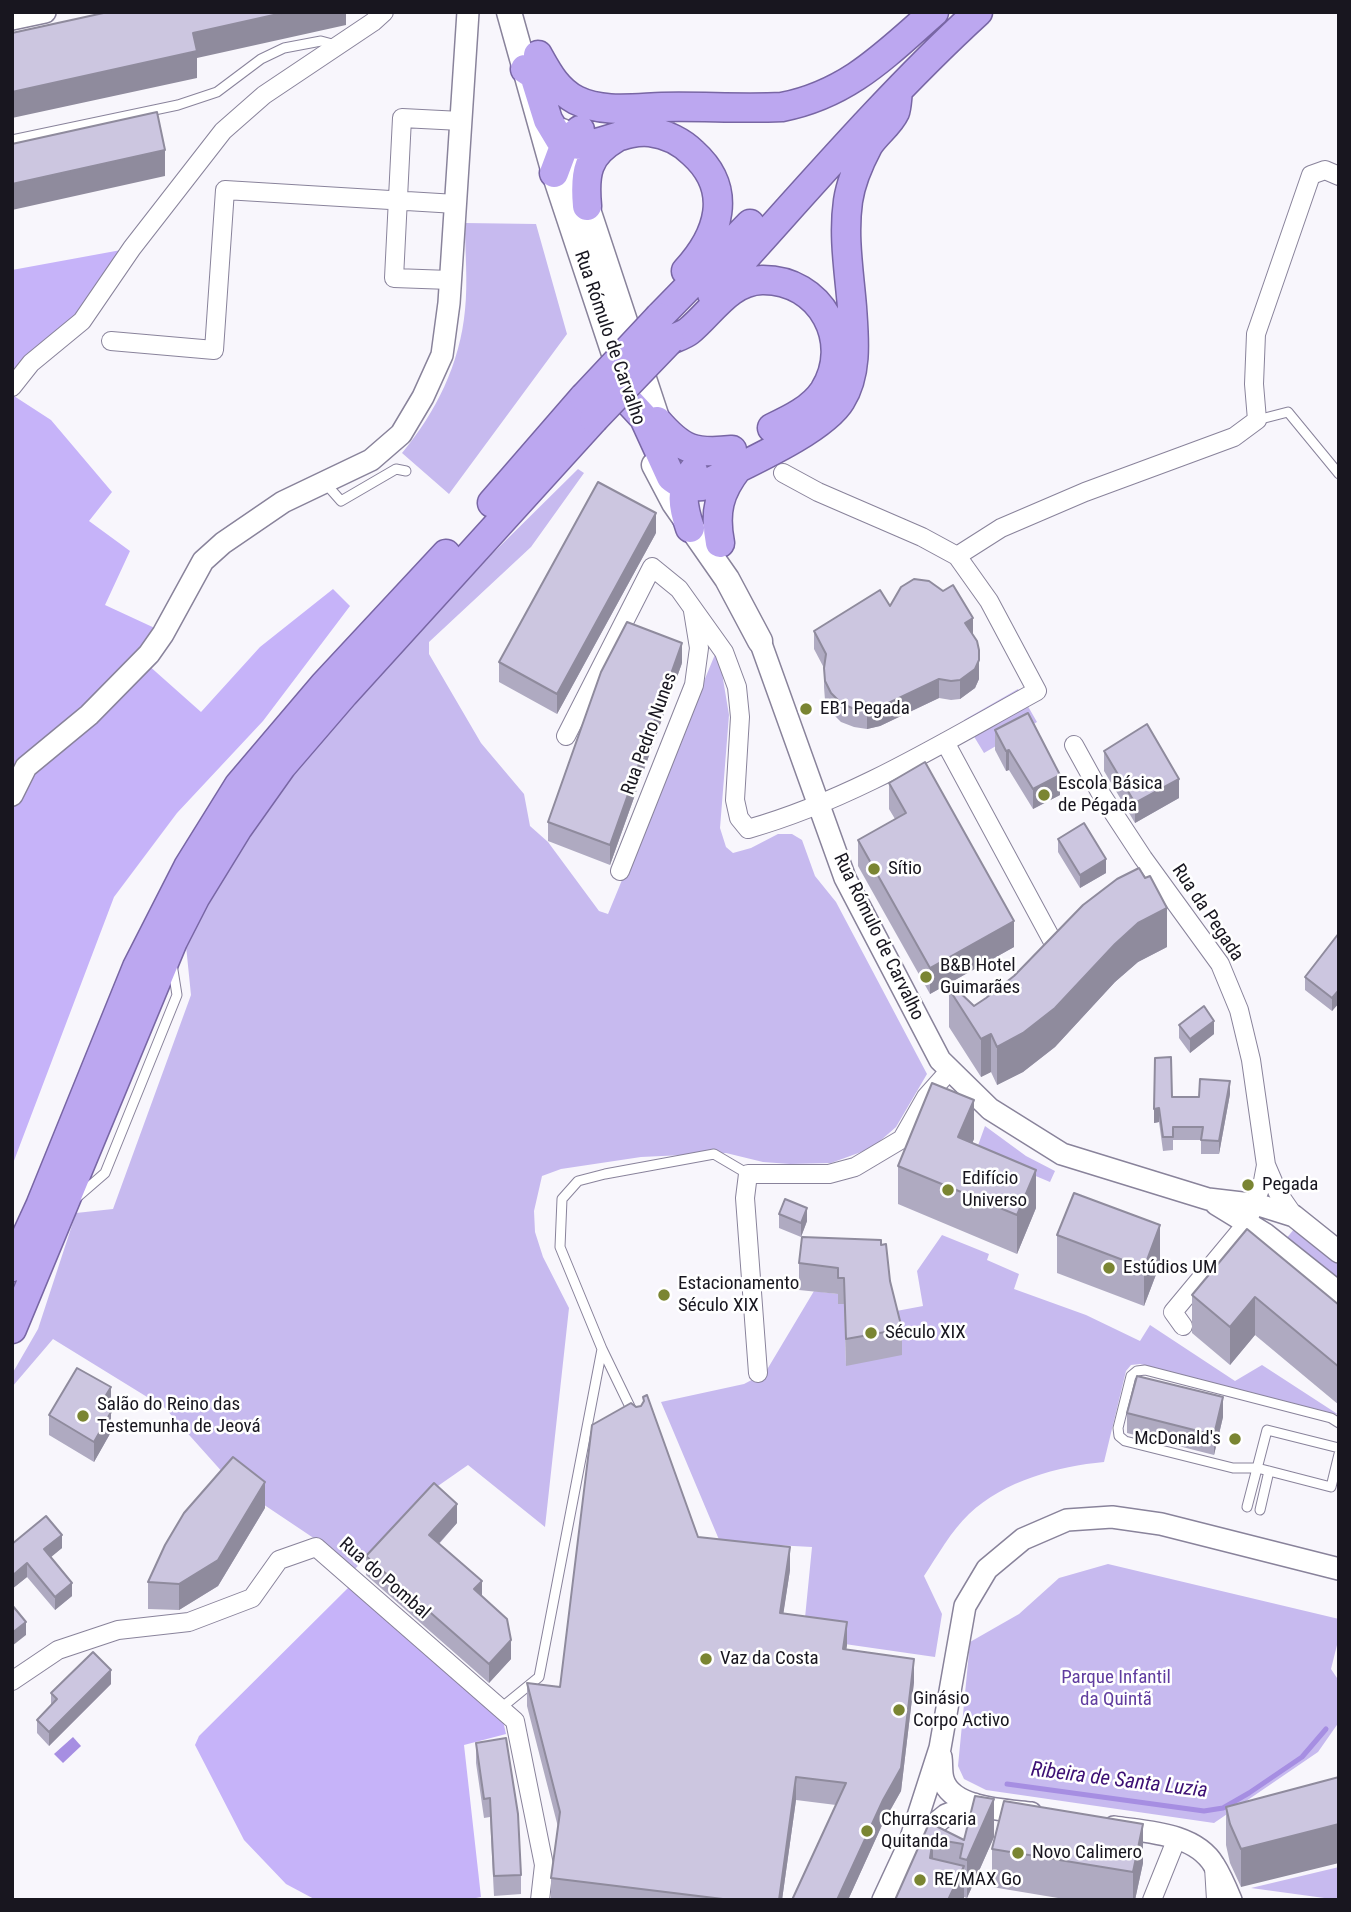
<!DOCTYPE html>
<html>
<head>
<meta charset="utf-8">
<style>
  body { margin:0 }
  #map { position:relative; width:1351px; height:1912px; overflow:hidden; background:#f8f6fc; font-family:"Roboto Condensed",sans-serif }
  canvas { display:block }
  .frame { position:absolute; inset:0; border:14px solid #18161f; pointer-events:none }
</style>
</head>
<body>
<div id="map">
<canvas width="1351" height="1912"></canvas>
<div class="frame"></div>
</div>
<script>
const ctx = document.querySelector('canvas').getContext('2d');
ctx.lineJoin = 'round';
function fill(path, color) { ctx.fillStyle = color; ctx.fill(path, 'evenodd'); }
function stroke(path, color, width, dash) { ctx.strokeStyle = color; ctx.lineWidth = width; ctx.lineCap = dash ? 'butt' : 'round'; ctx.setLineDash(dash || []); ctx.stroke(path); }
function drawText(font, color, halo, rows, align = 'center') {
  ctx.font = font + ' "Roboto Condensed",sans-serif'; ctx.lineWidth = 5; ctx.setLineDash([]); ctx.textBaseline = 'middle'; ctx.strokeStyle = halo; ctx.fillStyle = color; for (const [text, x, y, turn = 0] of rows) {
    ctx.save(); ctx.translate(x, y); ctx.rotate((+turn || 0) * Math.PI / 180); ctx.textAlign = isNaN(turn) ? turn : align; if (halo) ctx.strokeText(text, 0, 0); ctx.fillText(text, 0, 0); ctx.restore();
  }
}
fill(new Path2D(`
  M465,223L536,224L567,334L449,494L402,453C436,412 460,364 465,310C468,282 465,252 465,223Z
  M578,469L584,473L531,547L429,642V654L481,743L524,794L530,826L548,842L599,911L608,914L716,652L721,667L729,715L720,828L726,847L733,853L751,848L778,834H792L802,840L815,876L836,902L927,1074L896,1127L872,1148L831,1163L790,1164L763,1162L726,1153L641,1157L561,1169L542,1176L534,1211L535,1232L543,1257L569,1308L545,1527L468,1465L425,1495L354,1570L327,1547L233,1484L165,1408L53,1339L12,1387V1374L38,1329L76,1213L113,1209L191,995L185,936L227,867L280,791L342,715L494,552Z
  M1018,689L1037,722L984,753L964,720Z
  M985,1126L1026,1156L1055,1171L1050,1182L976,1151Z
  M1295,1228L1339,1263V1283L1285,1240Z
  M942,1235L989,1254L987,1260L1019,1274L1014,1289L1086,1315L1140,1341L1150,1325L1235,1381L1262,1365L1339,1415L1140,1364L1131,1365L1126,1371L1104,1462C1058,1466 1004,1481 969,1514C951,1531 938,1555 924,1576L942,1614L935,1657L803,1638L812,1547L720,1542L661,1402L744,1384L765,1373L814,1291L838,1294V1304H844L846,1365L891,1312L923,1306L917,1271Z
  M1108,1564L1339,1619V1637L1331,1669L1339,1681V1722L1318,1752L1214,1823L986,1790L964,1779L958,1766L970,1642L1019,1614L1059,1578Z
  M1339,1867V1900L1251,1888Z`), '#c7baef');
fill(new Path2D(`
  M132,248L91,301L12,377V270Z
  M14,396L51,420L112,492L89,521L130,551L105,605L159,630L147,664L201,712L260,647L333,589L350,606L263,721L177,813L114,897L12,1166Z
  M349,1587L503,1721L506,1734L464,1745L481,1897L466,1900H316L286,1884L244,1840L195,1745L199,1736Z`), '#c6b3f9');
fill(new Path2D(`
  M73,1737L81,1746L63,1763L54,1754Z`), '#a68ee2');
stroke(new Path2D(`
  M1007,1784L1204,1811L1223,1808L1249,1793L1302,1757L1326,1729`), '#a68ee2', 5);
const service = new Path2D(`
  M12,140L178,105L217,92L261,59L284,48L321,41L336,45
  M1257,420L1288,412L1339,474
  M326,484L341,501L396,469L406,471
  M75,1199L105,1173L177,995L172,964
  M602,1349L633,1413
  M1269,1471L1257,1468H1233L1125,1441L1119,1436L1118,1428L1131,1376L1137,1371L1145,1370L1331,1418L1339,1423
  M1247,1507L1267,1430L1339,1448
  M1260,1510L1269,1471L1331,1487L1339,1454
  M501,1708L539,1677L602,1349L560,1247L562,1199L578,1181L605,1174L714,1154L748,1174`);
const minor = new Path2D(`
  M450,280L394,278L402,118L461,121
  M111,341L214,350L225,190L456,204
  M12,387L31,363L82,321L132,248L223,131L264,95L373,22L384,12
  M957,556L1001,528L1085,492L1234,437L1257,420L1254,384L1256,334L1311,175L1325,170L1339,176
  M566,736L652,567L679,589L724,652L737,687L740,717L735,800L739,818L748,829C851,800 944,742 1037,691L989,601L957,556L922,537L818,492L783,473
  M945,742L1053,942
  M1074,745L1101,794L1143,858L1220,964L1239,1010L1251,1060L1266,1165L1278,1193L1294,1216
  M620,871L694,685L699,648L693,611
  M1183,1326L1173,1312L1247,1223L1263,1181L1266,1165
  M758,1373L745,1198L748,1174H829L855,1167L902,1139L926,1097L950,1070
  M12,1681L58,1650L118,1630L189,1622L252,1598L279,1560L316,1547L515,1721L544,1865L540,1900
  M1214,1867L1216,1900
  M1152,1900L1177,1838`);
const tertiary = new Path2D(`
  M12,19L45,12
  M760,641L845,878L940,1060L990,1109L1062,1154L1208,1199L1259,1205L1294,1216L1339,1252
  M12,795L26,767L89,715L149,654L163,634L203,561L223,543L283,502L371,460L401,434L423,397L442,355L449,303L468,12
  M1216,1204L1265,1234L1339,1293
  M941,1757C942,1764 941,1772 943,1779C951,1809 1006,1810 1031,1813
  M1114,1827C1147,1832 1195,1833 1214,1865C1221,1876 1226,1888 1231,1900
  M916,1839L946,1815L974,1804
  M883,1900L909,1844L940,1748L965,1606L987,1569L1023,1539L1067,1520L1112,1517L1161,1524L1339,1569`);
const secondary = new Path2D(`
  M509,12L554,173L622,378
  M562,131L664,439
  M654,465L674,503L727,579L760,641`);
const trunk = new Path2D(`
  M538,55C548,73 557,90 576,100C602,113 634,108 662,107C702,106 742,109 782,107C848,94 885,55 934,12
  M525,69L534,75L548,120L560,140C567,142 574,145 581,145C601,146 626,129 650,132C666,134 682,142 693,153C734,190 719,235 686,271
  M554,173L566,141L580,130
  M587,206C584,173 587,155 616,138
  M712,294C799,199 883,99 978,12
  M659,317L750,224
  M670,340C677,337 684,335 689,331C712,312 729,281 762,280C821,279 855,342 824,391C812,409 791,419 772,428
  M631,404L644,418L671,477C680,485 690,487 702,486C738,467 822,432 841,400C858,373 854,337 852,307C849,271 843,236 848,201C851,181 859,163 868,146C875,134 889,125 895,112C897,107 897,98 898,91
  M657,421C682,450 694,454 732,450
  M492,503L584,397
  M690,528C683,508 679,489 693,471
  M720,543C714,512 719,492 738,468
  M12,1267L40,1206L137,967L188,867L239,785L324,685L446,554
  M12,1329L173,941L195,898L238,828L282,766L344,694L594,419`);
stroke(service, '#89839b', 11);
stroke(minor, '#89839b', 20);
stroke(tertiary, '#89839b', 24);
stroke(secondary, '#89839b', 27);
stroke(trunk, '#7866a4', 31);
stroke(service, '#fff', 9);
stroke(minor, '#fff', 18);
stroke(tertiary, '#fff', 21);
stroke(secondary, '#fff', 24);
stroke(trunk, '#bca7f0', 28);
const trunkBridge = new Path2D(`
  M584,397L659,317
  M594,419L670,340`);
stroke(trunkBridge, '#7866a4', 31, []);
stroke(trunkBridge, '#bca7f0', 28);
fill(new Path2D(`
  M656,533L557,714L499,682V662Z
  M814,631L973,635L979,679L975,688L960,699L951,700L939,698L880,726L867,729L854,727L841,722L831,712L825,700L824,687V668L814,649Z
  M682,663L610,865L548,841V822Z
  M995,730L1060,795L1033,809L1009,770L1006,771L995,750Z
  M1104,751L1179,798L1135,823L1104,771Z
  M889,783L1014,947L930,994L858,866V840L895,819L889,809Z
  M1058,839L1106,873L1080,888L1058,852Z
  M1339,933V1003L1332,1011L1305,990V977Z
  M1167,947L1138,962L1115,982L1055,1047L1023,1072L997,1085L991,1072L981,1077L949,1027V989L974,1006L986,998L1014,976Z
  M1179,1025L1214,1034L1190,1053L1179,1038Z
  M1155,1058L1172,1097H1199L1230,1094L1219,1154H1201V1140H1173V1150L1163,1151L1159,1122L1154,1123Z
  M974,1139L972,1143L1036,1208L1017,1254L898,1204V1166Z
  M779,1214L807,1221L801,1237L779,1228Z
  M1247,1229L1339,1305V1405L1255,1335L1230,1365L1192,1333V1295Z
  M1057,1235L1160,1264L1144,1306L1057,1273Z
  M802,1237L890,1281L902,1329V1355L846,1366L844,1304H838V1294L799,1290V1263Z
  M643,1397L698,1537L790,1570L783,1614L847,1645L846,1650L914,1682L901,1791L883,1823L848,1900H792L836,1805L796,1800L782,1900H551V1878L558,1827L527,1706V1683L560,1687L636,1407L641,1406L643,1402Z
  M111,1407L108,1410L111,1432L94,1462L49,1435V1415Z
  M1127,1413L1223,1417L1214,1455L1127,1433Z
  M265,1508L218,1586L179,1610L148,1609V1582Z
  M457,1523L439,1544L482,1596L511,1659L489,1683L366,1575V1556Z
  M12,1544L62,1548L50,1557L72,1596L55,1610L27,1577L12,1589Z
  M111,1684L49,1746L37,1733V1720L51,1706V1693Z
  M476,1743L521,1875V1894L494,1896L490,1817L484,1818L476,1763Z
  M1339,1777L1241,1887L1230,1863L1226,1845V1807Z
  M937,1826L964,1840L994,1837L967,1898L964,1897V1900H895Z
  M992,1849L1143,1863L1135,1900H1070L992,1887Z`), '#afaac1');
fill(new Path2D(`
  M287,12H346V25L197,58V78L12,118V92L193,33Z
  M165,150V176L12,210V184Z
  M656,513V533L557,714V694Z
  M973,618V637L965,623Z
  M682,643V663L610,865V845Z
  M979,650V679L975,688L960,699V680Z
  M939,679V698L880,726L867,729V710Z
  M1009,750V770L1006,771V751Z
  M1060,775V795L1033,809V789Z
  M1179,779V798L1135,823V803Z
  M1106,859V873L1080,888V875Z
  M1167,908V947L1138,962L1115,982L1055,1047L1023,1072L997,1085V1047L1138,923Z
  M1014,921V947L930,994V968Z
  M1339,990V1003L1332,1011V998Z
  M1214,1021V1034L1190,1053V1039Z
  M991,1034V1072L981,1077V1039Z
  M1230,1081V1094L1219,1154V1141Z
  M974,1100V1139L958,1176V1137Z
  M1159,1108V1122L1154,1123V1109Z
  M1036,1170V1208L1017,1254V1215Z
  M807,1208V1221L801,1237V1223Z
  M1160,1225V1264L1144,1306V1268Z
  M1255,1297V1335L1230,1365V1327Z
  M111,1387V1407L100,1425V1405Z
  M1223,1397V1417L1214,1455V1435Z
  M111,1412V1432L94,1462V1442Z
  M265,1482V1508L218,1586L179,1610V1584Z
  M457,1504V1523L429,1554V1535Z
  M62,1535V1548L44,1563V1549Z
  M790,1547V1570L780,1636V1613Z
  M27,1563V1577L12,1589V1576Z
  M482,1581V1600L474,1589Z
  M72,1583V1596L55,1610V1597Z
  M26,1622V1635L12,1646V1633Z
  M847,1622V1645L843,1672V1649Z
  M511,1640V1659L489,1683V1664Z
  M914,1659V1682L901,1791L883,1823L848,1900H837Z
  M111,1670V1684L49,1746V1732Z
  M796,1777V1800L782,1900H779Z
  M994,1799V1837L967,1898V1860Z
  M1143,1824V1863L1135,1900H1133V1872Z
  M1339,1824V1863L1241,1887V1849Z
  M933,1839V1877L930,1858Z
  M964,1866V1900H948Z`), '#8f8b9d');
const building = new Path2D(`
  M108,12H287L193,33L197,51L12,92V33Z
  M157,112L165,150L12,184V144Z
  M598,482L656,513L557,694L499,662Z
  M914,579L929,581L943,591L953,585L973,618L965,623L977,641L979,650V660L975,669L960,680L951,681L939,679L880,707L867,710L854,709L841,703L831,693L825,681L824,668L826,654L814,631L880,590L890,606L901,587Z
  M627,622L682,643L610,845L548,822L601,672Z
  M1028,713L1060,775L1033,789L1009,750L1006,751L995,730Z
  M1147,724L1179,779L1135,803L1104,751Z
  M925,762L1014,921L930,968L858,840L906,813L889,783Z
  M1084,823L1106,859L1080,875L1058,839Z
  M1139,868L1145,878L1150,876L1167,908L1138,923L1115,944L1055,1008L1023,1033L997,1047L991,1034L981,1039L949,989L953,986L974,1006L986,998L1014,976L1083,905L1117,879Z
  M1339,933V990L1332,998L1305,977Z
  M1204,1006L1214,1021L1190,1039L1179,1025Z
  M1171,1057L1172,1097H1199L1200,1079L1230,1081L1219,1141L1201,1140L1203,1127H1173V1137H1163L1159,1108L1154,1109L1155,1058Z
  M932,1083L974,1100L958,1137L1036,1170L1017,1215L898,1166Z
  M1074,1193L1160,1225L1144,1268L1057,1235Z
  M785,1199L807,1208L801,1223L779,1214Z
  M1247,1229L1339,1305V1367L1255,1297L1230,1327L1192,1295Z
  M802,1237L881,1240V1245L886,1244L890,1281L902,1329L846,1339L844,1278H838V1268L799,1263Z
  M77,1368L111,1387L100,1405L111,1412L94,1442L49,1415Z
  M1137,1376L1223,1397L1214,1435L1127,1413Z
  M647,1395L698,1537L790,1547L780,1613L847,1622L843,1649L914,1659L901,1768L883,1800L837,1900H792L846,1783L796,1777L779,1900H731L551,1878L560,1812L527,1683L560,1687L592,1425L631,1403L636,1407L641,1406L644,1401L643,1397Z
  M233,1457L265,1482L218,1560L179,1584L148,1582L165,1545L184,1513Z
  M434,1483L457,1504L429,1535L482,1581L474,1589L507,1619L511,1640L489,1664L366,1556Z
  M46,1516L62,1535L44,1549L72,1583L55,1597L27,1563L12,1576V1544Z
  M12,1605L26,1622L12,1633Z
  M93,1652L111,1670L49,1732L37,1720L57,1699L51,1693Z
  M506,1738L518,1814L521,1875L494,1876L490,1798L484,1799L476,1743Z
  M1339,1777V1824L1241,1849L1230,1824L1226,1807Z
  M975,1796L994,1799L967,1860L960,1858L963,1844L933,1839L930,1858L964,1866L948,1900H895L931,1819L937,1821L936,1826L964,1840Z
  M1004,1801L1143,1824L1133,1872L992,1849Z`);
fill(building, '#ccc6e0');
stroke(building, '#8f8b9d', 2);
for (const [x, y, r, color] of [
  [806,709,7,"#7a8532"],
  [1044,795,7,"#7a8532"],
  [874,869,7,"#7a8532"],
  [926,977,7,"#7a8532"],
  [1248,1185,7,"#7a8532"],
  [948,1190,7,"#7a8532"],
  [1109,1268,7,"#7a8532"],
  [664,1295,7,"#7a8532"],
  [871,1333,7,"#7a8532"],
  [83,1416,7,"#7a8532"],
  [1235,1439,7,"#7a8532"],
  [706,1659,7,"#7a8532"],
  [899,1710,7,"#7a8532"],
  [867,1831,7,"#7a8532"],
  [1018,1853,7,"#7a8532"],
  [920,1880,7,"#7a8532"]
]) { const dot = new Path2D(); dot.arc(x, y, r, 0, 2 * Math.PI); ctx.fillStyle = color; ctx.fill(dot); stroke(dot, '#fff', 2.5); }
drawText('19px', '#18161f', '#fff', [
  ["Rua Rómulo de Carvalho",609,338,71],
  ["Rua Pedro Nunes",650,734,-70],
  ["Rua da Pegada",1207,913,56],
  ["Rua Rómulo de Carvalho",878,937,64],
  ["Rua do Pombal",384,1579,41]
]);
drawText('19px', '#18161f', '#fff', [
  ["EB1 Pegada",820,709],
  ["Escola Básica",1058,784],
  ["de Pégada",1058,806],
  ["Sítio",888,869],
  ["B&B Hotel",940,966],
  ["Guimarães",940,988],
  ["Edifício",962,1179],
  ["Universo",962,1201],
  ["Pegada",1262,1185],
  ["Estúdios UM",1123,1268],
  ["Estacionamento",678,1284],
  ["Século XIX",678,1306],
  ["Século XIX",885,1333],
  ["Salão do Reino das",97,1405],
  ["Testemunha de Jeová",97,1427],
  ["McDonald's",1221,1439,"right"],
  ["Vaz da Costa",720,1659],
  ["Ginásio",913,1699],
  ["Corpo Activo",913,1721],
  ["Churrascaria",881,1820],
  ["Quitanda",881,1842],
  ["Novo Calimero",1032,1853],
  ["RE/MAX Go",934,1880]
], 'left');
drawText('19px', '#603c9f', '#fff', [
  ["Parque Infantil",1116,1678],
  ["da Quintã",1116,1700]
]);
drawText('italic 21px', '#3d1074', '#fff', [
  ["Ribeira de Santa Luzia",1119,1781,7]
]);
</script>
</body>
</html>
